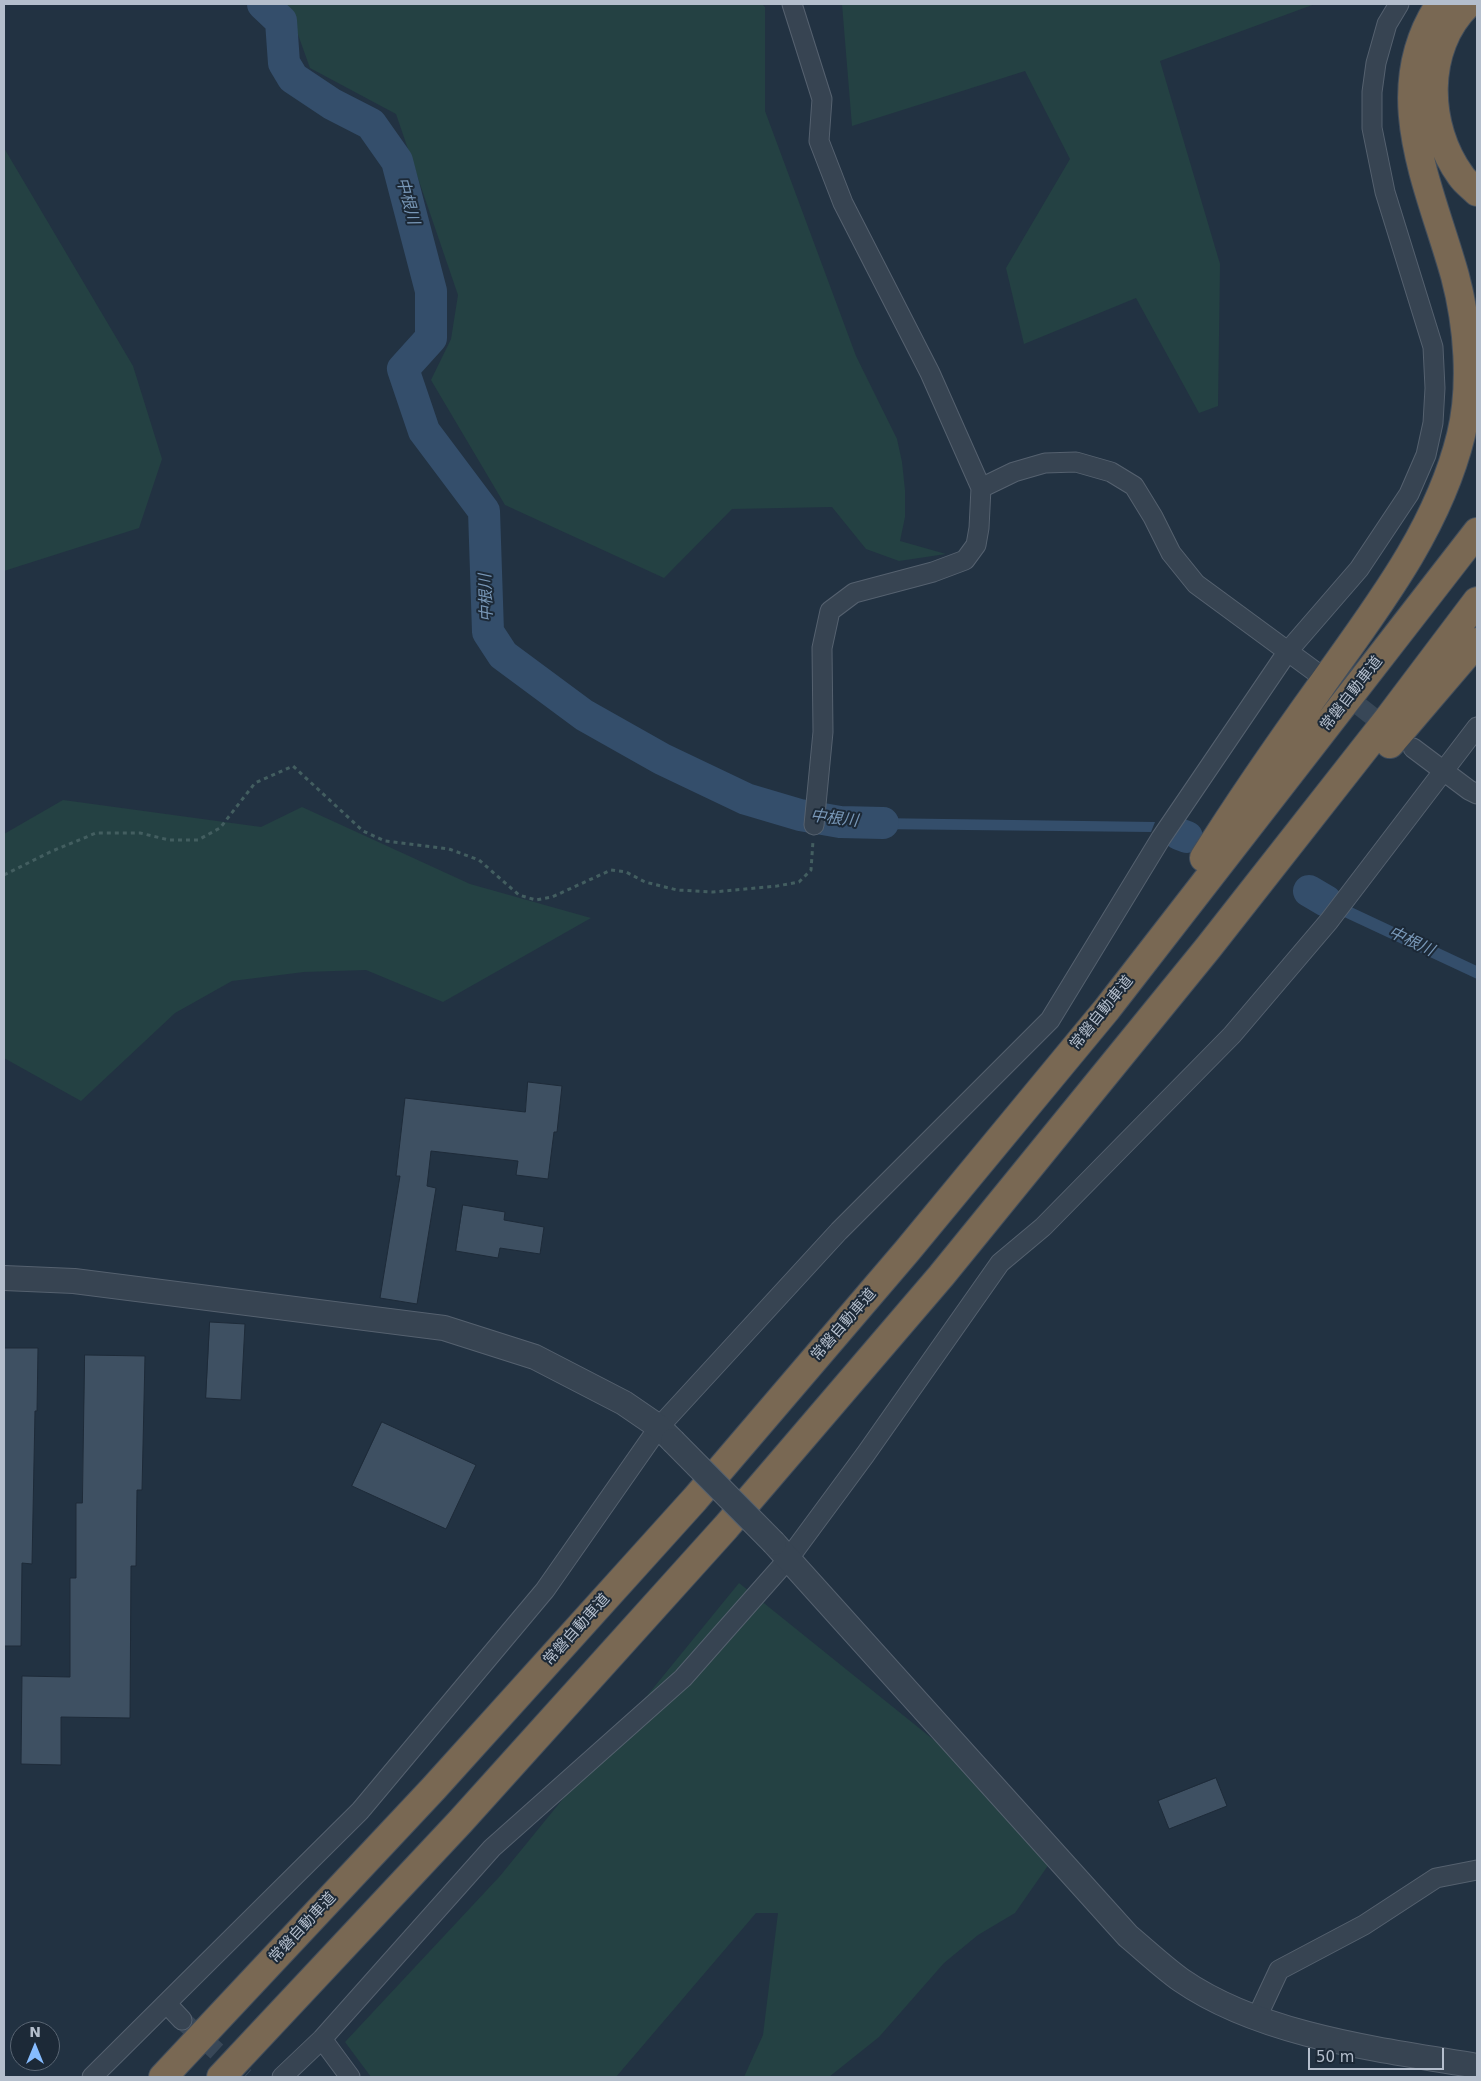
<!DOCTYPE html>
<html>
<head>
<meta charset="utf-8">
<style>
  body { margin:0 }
  #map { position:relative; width:1481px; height:2081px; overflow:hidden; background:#223242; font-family:"DejaVu Sans",sans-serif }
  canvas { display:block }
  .frame { position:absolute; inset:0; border:5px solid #b4becc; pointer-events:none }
  .north { position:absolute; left:10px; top:2021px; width:50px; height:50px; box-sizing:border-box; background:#1c2937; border:1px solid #596573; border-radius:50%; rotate:0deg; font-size:14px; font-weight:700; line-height:20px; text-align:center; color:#b4becc }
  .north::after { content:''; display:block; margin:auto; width:18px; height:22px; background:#86bcff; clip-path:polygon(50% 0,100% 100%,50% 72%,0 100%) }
  .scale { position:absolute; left:1308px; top:2048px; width:136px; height:22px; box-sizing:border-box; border:2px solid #b4becc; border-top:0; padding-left:6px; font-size:15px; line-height:18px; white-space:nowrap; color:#b4becc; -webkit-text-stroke:4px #1c2937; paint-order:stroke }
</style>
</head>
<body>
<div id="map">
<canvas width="1481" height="2081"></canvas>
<div class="frame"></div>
<div class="north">N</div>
<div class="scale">50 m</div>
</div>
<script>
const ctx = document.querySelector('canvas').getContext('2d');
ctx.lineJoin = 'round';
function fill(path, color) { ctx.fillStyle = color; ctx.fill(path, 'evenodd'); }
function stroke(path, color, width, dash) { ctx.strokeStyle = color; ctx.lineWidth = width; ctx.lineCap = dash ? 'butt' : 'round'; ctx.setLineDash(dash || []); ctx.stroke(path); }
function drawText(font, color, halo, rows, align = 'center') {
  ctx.font = font + ' "DejaVu Sans","Noto Sans JP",sans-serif'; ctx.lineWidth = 4; ctx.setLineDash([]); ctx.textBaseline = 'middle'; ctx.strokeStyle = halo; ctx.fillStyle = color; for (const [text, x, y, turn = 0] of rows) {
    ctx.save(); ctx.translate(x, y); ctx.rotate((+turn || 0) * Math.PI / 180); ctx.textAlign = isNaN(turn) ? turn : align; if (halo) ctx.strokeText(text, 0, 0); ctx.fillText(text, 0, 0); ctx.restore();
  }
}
fill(new Path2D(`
  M287,4H762L765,7V111L856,356L897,439L902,462L905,490V517L900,541L946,554L899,561L866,549L832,507L732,509L664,578L505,505L431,380L451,339L458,295L396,114L310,68Z
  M842,4H1315L1160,61L1220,264L1218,406L1199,413L1136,298L1024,344L1006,268L1070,159L1025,71L852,126Z
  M4,148L133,366L162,459L139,528L4,571Z
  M63,800L261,827L302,807L470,884L591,918L443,1002L366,970L304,972L232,981L175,1013L81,1101L4,1058V834Z
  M739,1583L1063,1844L1015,1913L978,1935L944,1963L879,2037L829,2077H744L763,2035L778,1913H756L616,2077H371L345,2042L500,1876Z`), '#244143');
fill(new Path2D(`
  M840,817L875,818L1155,822L1151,832L874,829L838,827Z
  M1349,906L1477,966V979L1342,916Z`), '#344e6b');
stroke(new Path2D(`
  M263,4L281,21L284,63L293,78L332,104L371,124L397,161L431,291V338L403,369L424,431L484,511L488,632L503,655L584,715L662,759L746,799L800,815L840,822L883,823
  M1179,834L1187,837
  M1309,891L1326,901`), '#344e6b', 32);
const building = new Path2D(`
  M528,1082L562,1086L557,1132H554L548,1179L516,1175L518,1161L431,1151L427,1186L436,1188L417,1304L380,1298L400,1176H396L405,1098L525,1112Z
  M463,1205L505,1212L504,1220L544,1227L540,1254L500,1248L498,1258L456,1251Z
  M210,1322L245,1324L241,1400L206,1398Z
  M4,1348H38L37,1411H35L32,1564L22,1563L21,1646H4Z
  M85,1355L145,1356L142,1490H137L136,1566H131L130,1718L61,1717V1765L21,1764L22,1676L70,1677V1578H76V1503H82Z
  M382,1422L476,1465L446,1529L352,1486Z
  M1216,1778L1227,1806L1169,1829L1158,1801Z`);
fill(building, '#3e5062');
stroke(building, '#1e2b39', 1);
stroke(new Path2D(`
  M1316,672L1391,731
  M182,2020L245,2077`), '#384757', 19, [19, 9]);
const minor = new Path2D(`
  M792,4L822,99L819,141L843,203L930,373L981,488L979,528L976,545L965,560L933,572L854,593L830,611L822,648L823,732L814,825
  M981,488L1014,472L1045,463L1076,462L1111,472L1134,486L1153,517L1171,553L1196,584L1313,670
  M1413,748L1469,790L1477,794
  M167,2004L182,2020
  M1257,2017L1279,1970L1364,1925L1436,1878L1477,1870
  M322,2039L350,2077
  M92,2077L360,1811L545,1590L659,1427L839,1231L1050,1020L1161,838L1288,651L1359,569L1409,494L1426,455L1433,423L1435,388L1433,347L1385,192L1372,128V92L1376,63L1387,24L1399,4
  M282,2077L322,2039L492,1848L683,1678L789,1558L865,1455L1000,1263L1043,1227L1232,1035L1329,921L1477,727`);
const tertiary = new Path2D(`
  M4,1278L74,1281L444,1328L535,1357L624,1403L659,1427L673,1441
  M774,1543L1128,1936C1146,1951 1163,1967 1181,1980C1262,2036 1382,2050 1477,2066`);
const motorway = new Path2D(`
  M1468,4C1422,48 1425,127 1461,176C1465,182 1472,187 1477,192
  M1390,744L1477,642
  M1204,858C1241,799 1280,743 1321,686C1376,609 1438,529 1461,435C1473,386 1468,325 1455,276C1430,186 1381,92 1440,4
  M163,2077L434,1788L695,1499L907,1251L1107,1009L1477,532
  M221,2077L460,1822L726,1527L941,1276L1208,948L1391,715L1477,601`);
stroke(minor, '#55616f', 21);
stroke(tertiary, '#55616f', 26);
stroke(motorway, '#424e5c', 30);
stroke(new Path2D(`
  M4,875L50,852L96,833H140L169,840H198L220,828L255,783L293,766L363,831L385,841L449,849L479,860L519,895L536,900L552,897L611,870L626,872L645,882L677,890L713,892L777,886L799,882L811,870L813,841`), '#435e60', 3, [4, 4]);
stroke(minor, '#374452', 19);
stroke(tertiary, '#374452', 24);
stroke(motorway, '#796853', 28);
const tertiaryBridge = new Path2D(`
  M673,1441L774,1543`);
stroke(tertiaryBridge, '#55616f', 26, []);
stroke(tertiaryBridge, '#374452', 24);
drawText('15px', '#b4becc', '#1c2937', [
  ["常磐自動車道",1352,694,-52],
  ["常磐自動車道",1102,1013,-51],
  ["常磐自動車道",844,1325,-49],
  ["常磐自動車道",577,1630,-48],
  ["常磐自動車道",303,1928,-47]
]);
drawText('italic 16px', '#7897b7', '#1c2937', [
  ["中根川",407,201,75],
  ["中根川",487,598,-92],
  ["中根川",834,819,7],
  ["中根川",1411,942,25]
]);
</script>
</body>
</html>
